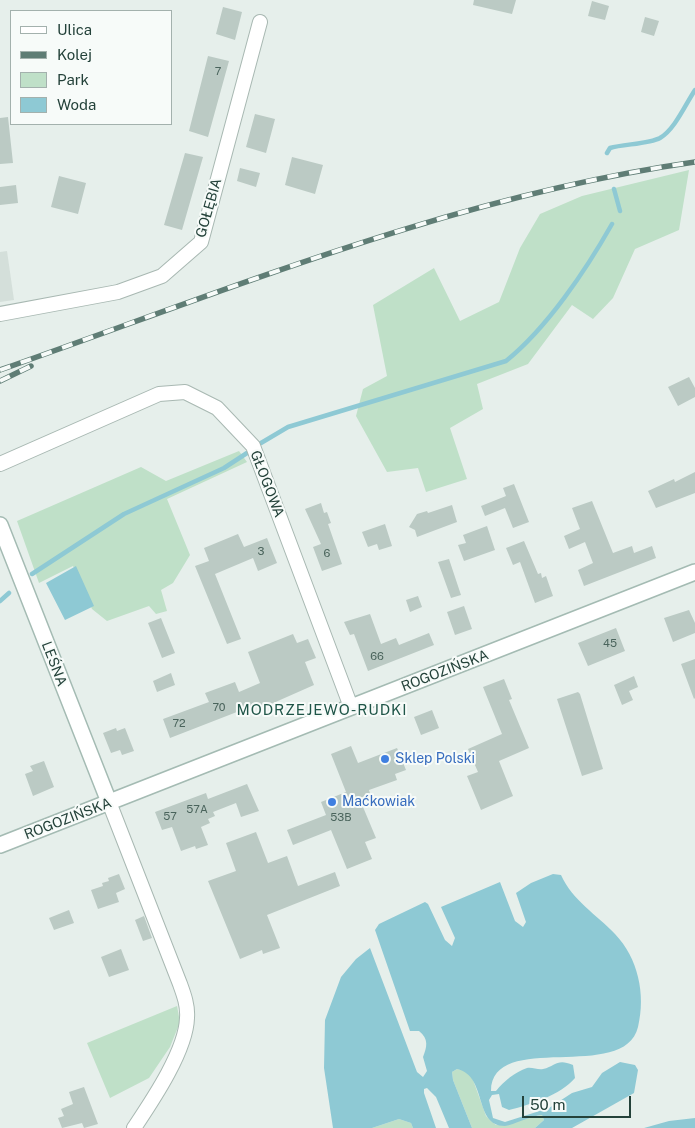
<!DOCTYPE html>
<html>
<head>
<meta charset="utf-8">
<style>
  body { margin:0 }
  #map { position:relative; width:695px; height:1128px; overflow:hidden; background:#e6efeb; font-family:"Public Sans",sans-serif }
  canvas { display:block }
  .legend { position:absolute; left:10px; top:10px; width:162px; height:115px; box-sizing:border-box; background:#f7fbf9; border:1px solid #a3b1ad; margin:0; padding:6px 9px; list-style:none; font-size:15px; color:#24423a }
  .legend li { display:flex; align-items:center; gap:10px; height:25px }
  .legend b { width:25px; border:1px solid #a3b1ad }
  .scale { position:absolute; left:522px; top:1096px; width:109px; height:22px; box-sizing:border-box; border:2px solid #24423a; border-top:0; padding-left:6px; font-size:15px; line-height:18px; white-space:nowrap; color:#24423a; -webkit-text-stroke:4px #f7fbf9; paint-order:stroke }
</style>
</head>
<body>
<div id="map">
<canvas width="695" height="1128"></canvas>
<ul class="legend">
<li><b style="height:6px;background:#fff"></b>Ulica</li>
<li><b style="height:6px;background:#5f7d75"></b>Kolej</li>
<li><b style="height:14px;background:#bfe0c8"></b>Park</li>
<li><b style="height:14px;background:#8ec9d4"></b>Woda</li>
</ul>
<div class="scale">50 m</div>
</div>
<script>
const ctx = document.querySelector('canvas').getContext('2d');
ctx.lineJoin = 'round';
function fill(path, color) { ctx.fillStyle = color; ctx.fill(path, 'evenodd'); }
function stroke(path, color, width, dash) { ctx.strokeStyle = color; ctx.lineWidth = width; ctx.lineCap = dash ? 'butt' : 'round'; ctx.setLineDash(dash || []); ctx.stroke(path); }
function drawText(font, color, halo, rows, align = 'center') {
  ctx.font = font + ' "Public Sans",sans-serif'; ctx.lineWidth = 4; ctx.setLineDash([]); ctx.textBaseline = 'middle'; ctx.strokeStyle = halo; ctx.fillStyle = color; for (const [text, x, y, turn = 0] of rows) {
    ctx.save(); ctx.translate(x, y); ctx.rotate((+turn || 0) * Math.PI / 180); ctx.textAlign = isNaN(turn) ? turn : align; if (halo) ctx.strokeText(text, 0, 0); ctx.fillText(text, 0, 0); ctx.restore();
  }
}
fill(new Path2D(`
  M7,251L14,300L0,302V252Z`), '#d4dfda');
fill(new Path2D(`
  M689,170L679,230L635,249L613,298L593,319L572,305L528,364L477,384L483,409L450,428L467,479L426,492L418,468L387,472L356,416L363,389L387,376L373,305L434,268L460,321L499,302L520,248L540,214L582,196Z
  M239,451L247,462L167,499L190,555L173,583L161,590L167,611L156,614L149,606L107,621L92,609L73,566L39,583L17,521L141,467L166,481Z
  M177,1006L180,1022L170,1047L149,1078L110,1098L87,1043Z
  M457,1069L467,1071L472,1077L486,1116L496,1125L542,1115L544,1120L535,1128H472L453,1080L452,1072Z
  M399,1119L411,1123L413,1128H372Z`), '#bfe0c8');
fill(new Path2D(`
  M76,566L94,606L65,620L46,583Z
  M553,874L561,875C573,901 596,914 615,934C638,958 646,994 638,1027C624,1084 492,1029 491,1091H496C504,1081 515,1072 527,1068C532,1067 538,1070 543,1069C556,1066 557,1058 573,1065L575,1078C561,1095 529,1105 509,1110L502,1107L499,1094L492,1095L489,1100L493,1118L505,1122L549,1108L572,1093L592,1087L602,1073L620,1062L635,1065L638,1070L634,1093L572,1128H535L544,1120L542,1115C529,1116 514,1125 505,1126C473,1126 488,1076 457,1069L452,1072L453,1080L472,1128H449L436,1097L427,1088L424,1089V1093L436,1128H413L411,1123L399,1119L372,1128H333L324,1068L325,1020L341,977L356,959L370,948L417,1072L423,1077L427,1071L423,1057C427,1047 429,1039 419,1031H410L375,930L379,924L425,902L428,904L445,940L452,946L455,938L441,907L500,882L515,921L523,927L526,922L516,893L531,883Z
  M695,1118V1128H644L669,1121Z`), '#8ec9d4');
stroke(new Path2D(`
  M607,153L610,148C623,144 649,144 660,138C675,129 685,105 695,90
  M614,189L620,211
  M261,443L288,427L506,361C547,328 586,270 612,224
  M32,574L124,514L224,468L247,453
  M0,601L9,593`), '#8ec9d4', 4.5);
fill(new Path2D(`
  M474,0H516L512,14L473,5Z
  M592,1L609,6L605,20L588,16Z
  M223,7L242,12L235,40L216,34Z
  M645,17L659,21L654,36L641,32Z
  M208,56L229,61L208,137L189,131Z
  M255,114L275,119L266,153L246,147Z
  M8,117L13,163L0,164V118Z
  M185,153L203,157L182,230L164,225Z
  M292,157L323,165L315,194L285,185Z
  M240,168L260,173L256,187L237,181Z
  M59,176L86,183L78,214L51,207Z
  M16,185L18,203L0,205V187Z
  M689,377L695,388V397L678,406L668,387Z
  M695,472V493L656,508L648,491L674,479L675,482Z
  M514,484L529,522L513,528L505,508L485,516L481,506L506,496L503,488Z
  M592,501L613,553L632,546L634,553L652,546L656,558L584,586L578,570L593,563L585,542L569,549L564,536L580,529L572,508Z
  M321,503L324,513L327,512L331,523L328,524L342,564L322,571L313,547L321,544L305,509Z
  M452,505L457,522L417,537L415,530L409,527L417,514L427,511L428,513Z
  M385,524L392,546L379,550L377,544L368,547L362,532Z
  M487,526L495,550L464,561L458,545L466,543L463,535Z
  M238,534L244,547L267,538L277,563L258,571L253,558L215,574L241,639L227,644L195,566L209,561L204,548Z
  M524,541L538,574L541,573L542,578L546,576L553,596L535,603L520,562L513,565L506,548Z
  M449,559L461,595L451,598L438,562Z
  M418,596L422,607L410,612L406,600Z
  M464,606L472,629L455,635L447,612Z
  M689,610L695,623V633L673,642L664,618Z
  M370,614L381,644L396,638L399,645L429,633L434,645L368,671L354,634L350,635L344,622Z
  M161,618L175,653L162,658L148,623Z
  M616,628L625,651L588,666L578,643Z
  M293,634L297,643L308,639L316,658L305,662L314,685L262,708L260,703L170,738L163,719L209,702L205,693L235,682L239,692L260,683L248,652Z
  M695,659V698L694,699L681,664Z
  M171,673L175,685L157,692L153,681Z
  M634,676L638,687L629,691L633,700L622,705L614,685Z
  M504,679L512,699L509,700L529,748L499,761L513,796L481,810L467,776L478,772L468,749L502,734L483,687Z
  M578,692L580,694L603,769L582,776L557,699Z
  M432,710L439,728L421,735L414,717Z
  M116,728L117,731L125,728L134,751L122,755L120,750L111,753L103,733Z
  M351,746L358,763L397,748L406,770L395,774L397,780L369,790L373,803L363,807L376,838L365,842L372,859L347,869L331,830L293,845L287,830L326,815L321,802L346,792L331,754Z
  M44,761L54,787L33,796L25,774L33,771L30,766Z
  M247,784L259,811L241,817L236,803L213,812L215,816L208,819L210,823L201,827L208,845L196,849L195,846L181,851L172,827L162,830L155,812L206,793L208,799Z
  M256,832L268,863L287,856L298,886L335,872L340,886L267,915L280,948L263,954L262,950L240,959L208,881L236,871L226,843Z
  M119,874L125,889L116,893L119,902L98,909L91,890L103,886L102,883L109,881L108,878Z
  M69,910L74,923L54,930L49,918Z
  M144,916L152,938L143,941L135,920Z
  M121,949L129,970L109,977L101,957Z
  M84,1087L98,1124L84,1128L82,1123L62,1128L58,1118L64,1116L61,1109L73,1104L69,1092Z`), '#bbcac4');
const street = new Path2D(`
  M0,314L118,292L162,276L201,242L260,22
  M0,464L159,394L185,392L217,408L253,446L351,707
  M109,802L180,984C184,995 188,1006 187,1018C186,1051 152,1101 134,1128`);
const secondary = new Path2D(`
  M0,525L109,802
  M0,845L695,572`);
stroke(street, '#a8b8b2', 16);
stroke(secondary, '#a4bbb3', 18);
stroke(street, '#fff', 14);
stroke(secondary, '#fff', 15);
const rail = new Path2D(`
  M0,370C228,290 455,196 695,162
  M0,381L31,366`);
stroke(rail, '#5f7d75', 5.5);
stroke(rail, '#f7fbf9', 4, [11]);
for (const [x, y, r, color] of [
  [385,759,5,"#3f7fe0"],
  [332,802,5,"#3f7fe0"]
]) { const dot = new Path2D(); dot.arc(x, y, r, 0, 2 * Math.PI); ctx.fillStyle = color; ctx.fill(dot); stroke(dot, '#f7fbf9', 2); }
drawText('11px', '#4a645c', null, [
  ["7",218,72],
  ["3",261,552],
  ["6",327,554],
  ["45",610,644],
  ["66",377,657],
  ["70",219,708],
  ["72",179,724],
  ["57A",197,810],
  ["57",170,817],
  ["53B",341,818]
]);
drawText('14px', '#24423a', '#f7fbf9', [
  ["GOŁĘBIA",209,208,-74],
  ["GŁOGOWA",267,484,69],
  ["LEŚNA",54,664,69],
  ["ROGOZIŃSKA",445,671,-21],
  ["ROGOZIŃSKA",68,819,-21]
]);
drawText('14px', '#366cbe', '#f7fbf9', [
  ["Sklep Polski",395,759],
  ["Maćkowiak",342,802]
], 'left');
ctx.letterSpacing = '1px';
drawText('15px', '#1f5548', '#f7fbf9', [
  ["MODRZEJEWO-RUDKI",322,710]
]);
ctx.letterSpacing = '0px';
</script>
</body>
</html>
